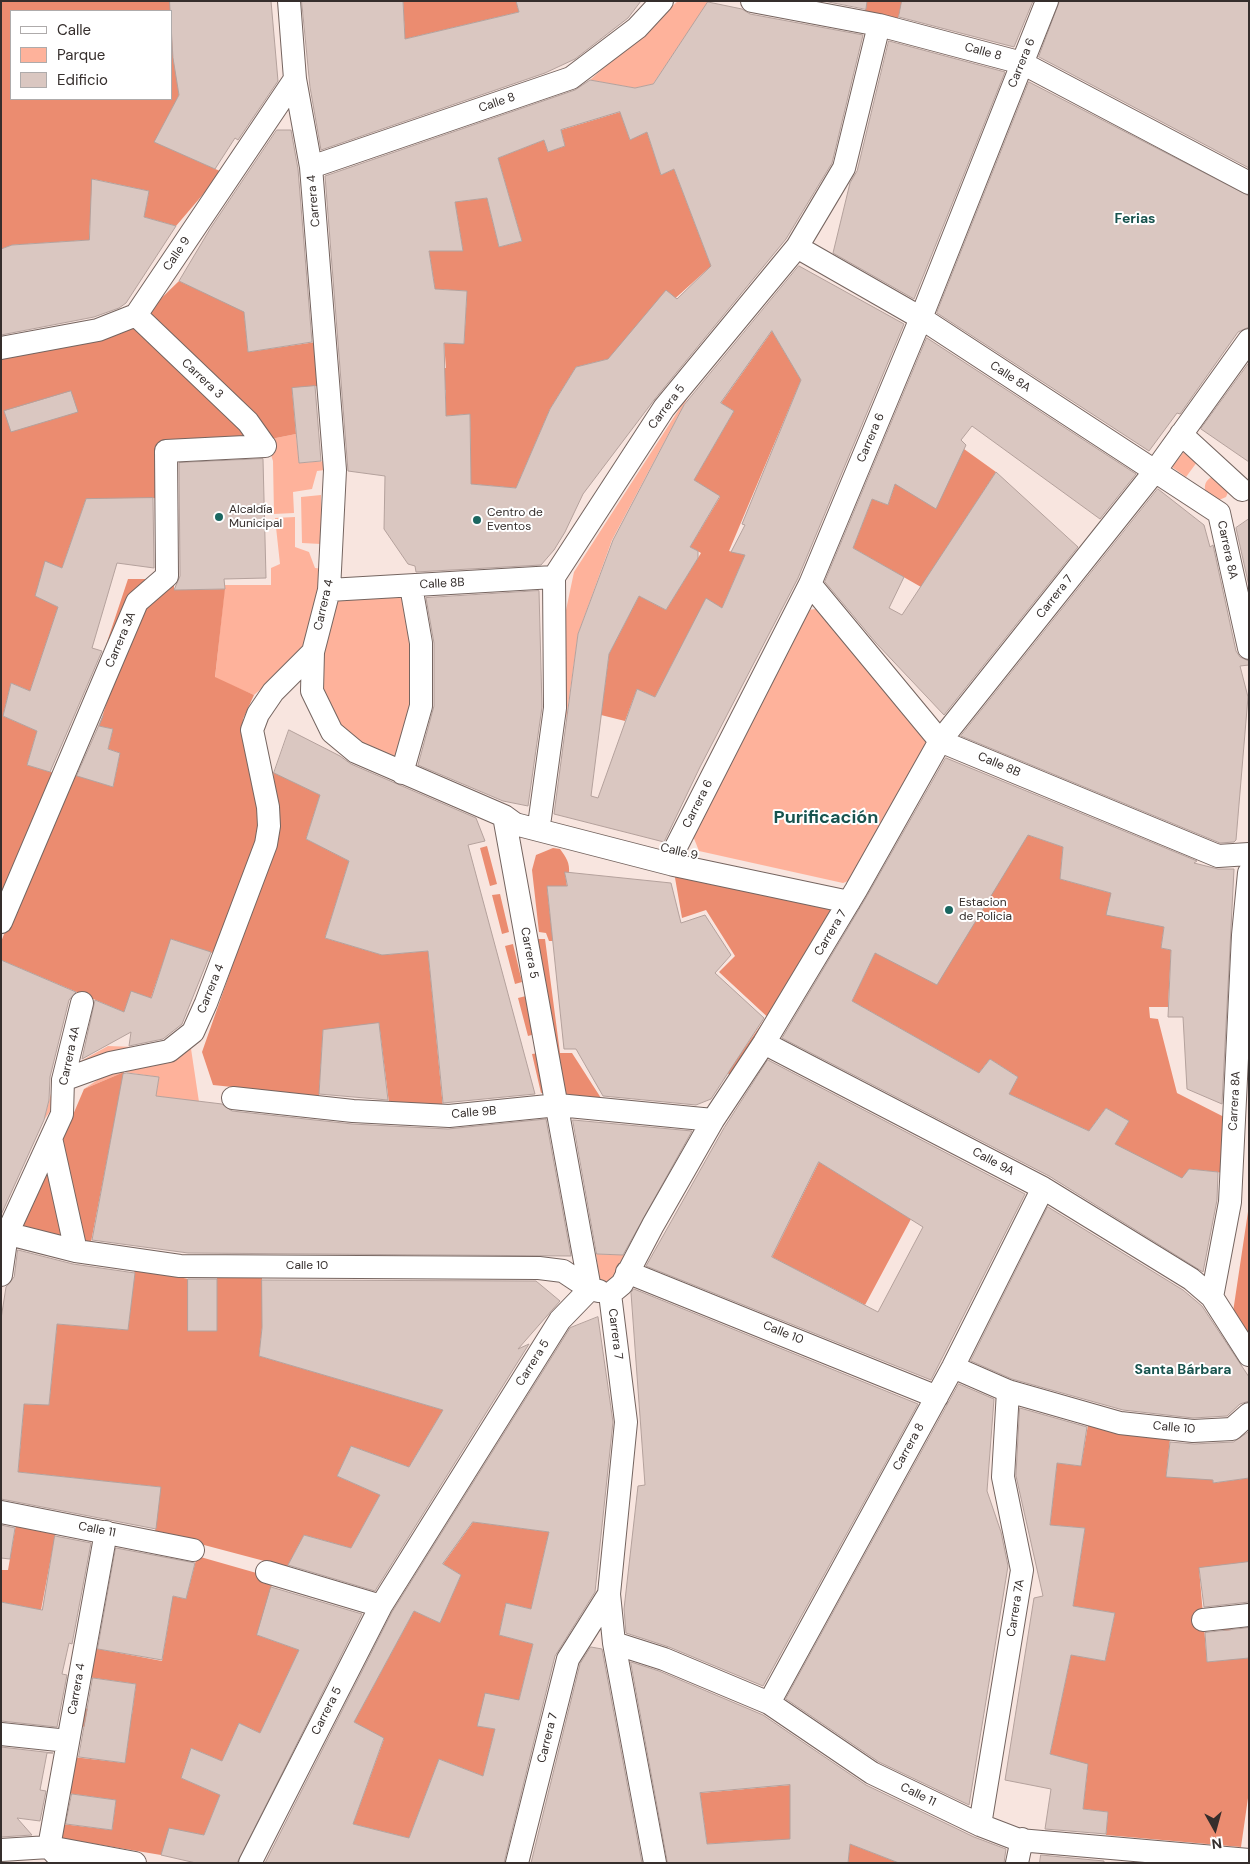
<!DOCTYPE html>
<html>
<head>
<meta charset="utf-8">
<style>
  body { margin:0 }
  #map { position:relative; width:1250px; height:1864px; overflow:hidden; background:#f8e5df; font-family:"DM Sans",sans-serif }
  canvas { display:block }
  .frame { position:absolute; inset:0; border:2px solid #352e2c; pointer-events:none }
  .legend { position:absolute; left:10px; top:10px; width:162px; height:90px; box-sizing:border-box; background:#fff; border:1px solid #aeabab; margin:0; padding:6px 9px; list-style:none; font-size:15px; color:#352e2c }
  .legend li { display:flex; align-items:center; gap:10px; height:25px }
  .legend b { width:25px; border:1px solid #aeabab }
  .north { position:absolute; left:1190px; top:1804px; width:50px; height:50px; -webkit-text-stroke:4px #fff; paint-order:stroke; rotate:173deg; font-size:14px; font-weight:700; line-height:20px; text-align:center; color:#352e2c }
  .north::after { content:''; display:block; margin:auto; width:18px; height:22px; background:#352e2c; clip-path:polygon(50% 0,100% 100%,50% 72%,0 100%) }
</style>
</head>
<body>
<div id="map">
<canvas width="1250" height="1864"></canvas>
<div class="frame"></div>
<ul class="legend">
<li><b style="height:6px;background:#fff"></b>Calle</li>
<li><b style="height:14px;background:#feb29b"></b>Parque</li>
<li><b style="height:14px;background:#dac7c1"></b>Edificio</li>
</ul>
<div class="north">N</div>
</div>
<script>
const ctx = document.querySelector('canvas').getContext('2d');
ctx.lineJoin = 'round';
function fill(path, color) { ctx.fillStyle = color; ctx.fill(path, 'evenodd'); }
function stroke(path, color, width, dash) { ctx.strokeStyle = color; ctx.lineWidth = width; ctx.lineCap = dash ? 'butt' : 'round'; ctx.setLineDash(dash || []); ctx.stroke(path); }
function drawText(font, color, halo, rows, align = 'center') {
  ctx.font = font + ' "DM Sans",sans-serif'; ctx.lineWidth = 4; ctx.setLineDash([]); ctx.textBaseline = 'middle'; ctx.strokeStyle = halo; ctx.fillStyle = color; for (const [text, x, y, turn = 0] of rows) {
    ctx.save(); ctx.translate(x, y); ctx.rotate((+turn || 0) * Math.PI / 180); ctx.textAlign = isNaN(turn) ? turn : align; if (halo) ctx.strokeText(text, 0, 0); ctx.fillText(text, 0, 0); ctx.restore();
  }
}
fill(new Path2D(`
  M678,1L708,2L653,84L635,88L590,80Z
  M694,386L612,540L578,634L566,720L562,629L574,572Z
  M296,434L299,463L325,461V470L317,471L312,489L293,492L294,513L274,514L273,461L266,440Z
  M1186,449L1200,458L1186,477L1172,467Z
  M1213,476L1229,490L1226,497L1219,500L1206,493C1203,485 1206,480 1213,476Z
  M321,495V544L302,543L301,497Z
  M295,517V547L309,552L315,568L325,569L305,650L254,695L215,678L225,585H271V568L280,564L275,518Z
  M408,594L416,706L399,763L360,745L337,725L321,699L322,659L336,598Z
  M822,608L929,736L926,749L859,877L843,883L699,851L693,836L802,611Z
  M190,1042L199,1102L156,1096L159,1077L124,1072L84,1089L114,1069Z
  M108,1046L135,1047L73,1078L44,1120L56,1075Z
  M596,1254L627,1255L618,1282H600Z`), '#feb29b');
fill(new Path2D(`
  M1,1H170V11H11V99H171V19L179,95L155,142L222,172L176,226L144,217L149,191L93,179L89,240L12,245L1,249Z
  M403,1H516L519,12L405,39Z
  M867,1H902L898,19L865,11Z
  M620,112L630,140L647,132L661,175L674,169L711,266L608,359L576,367L550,409L516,488L471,484L470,414L446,416V390L403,388L404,367L446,368L444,343L464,344L467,291L435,289L429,251H463L455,202L487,198L499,247L522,241L498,158L544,140L548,152L565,146L561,130Z
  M179,281L244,311L248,352L316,342L318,386L292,388L296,434L266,440L143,316Z
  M134,321L256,443L162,448L161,498L86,499L62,568L45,562L36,596L58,607L30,691L11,683L3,716L37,731L27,765L54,773L1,903V351Z
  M772,331L801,380L729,551L745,555L722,608L706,599L655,697L637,689L625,721L601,715L609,654L639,596L666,610L701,553L690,547L720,497L694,480L734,411L721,403Z
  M964,449L996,472L921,587L853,548L872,499L888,505L895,484Z
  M128,579H174V590L225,589L215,677L254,695L243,719L242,733L260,825L235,908L212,953L171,939L151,998L131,992L124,1012L1,960V942L66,772L113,787L120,753L108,749L113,729L99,726L122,657L104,651Z
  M273,772L320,795L306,839L349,861L325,938L382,955L428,951L443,1108L389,1103L379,1023L323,1030L319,1096L213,1085L202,1052L273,850L280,822Z
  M1028,835L1063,847L1060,879L1111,893L1164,927L1161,948L1171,950L1168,1007H1149L1150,1018L1158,1019L1177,1093L1228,1119L1225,1173L1189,1169L1174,1191L1115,1144L1129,1121L1106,1108L1089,1131L1009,1094L1018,1077L990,1059L979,1073L852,1001L875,953L962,941Z
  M487,846L497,884L490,886L480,848Z
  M553,848L560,849C566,857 570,863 569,873H565L567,886L547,887L553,941H549L546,933L539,932L532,870L536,855Z
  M674,872L837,905L774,1023L719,972L735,956L706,910L682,918Z
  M500,894L509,932L502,934L492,895Z
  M536,939H545L560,1053H572L601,1098L561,1104Z
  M513,944L522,982L515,984L505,946Z
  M526,996L535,1034L528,1036L518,998Z
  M765,1019L772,1024L737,1078L727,1073Z
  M539,1053L548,1091L541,1093L532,1054Z
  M124,1072L91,1242L78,1240L61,1143L84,1089Z
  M50,1159L66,1239L21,1230Z
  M819,1162L911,1219L865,1305L772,1257Z
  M1249,1205V1336L1233,1312Z
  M135,1267L188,1279V1331H217V1278H262V1328L259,1356L443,1410L409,1467L351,1446L337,1476L380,1495L351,1548L304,1535L287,1567L155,1532L160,1487L18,1472L24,1404L49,1405L57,1324L128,1330Z
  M1088,1425L1170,1439L1166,1477L1212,1464L1213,1483L1249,1478V1566L1248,1562L1199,1568L1207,1662L1226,1660L1223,1627L1231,1626L1234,1659L1249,1658V1791L1241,1847L1106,1835L1108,1812L1083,1809L1088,1765L1050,1754L1071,1655L1105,1661L1115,1613L1073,1606L1085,1528L1050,1525L1057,1463L1081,1466Z
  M473,1522L549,1532L531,1609L506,1603L499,1635L533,1644L519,1700L477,1726L495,1729L483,1776L439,1759L409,1838L353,1824L384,1739L354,1722L414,1611L440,1623L461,1575L443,1564Z
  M16,1524L56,1531L41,1610L1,1602V1570H8Z
  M197,1556L274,1578L257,1635L299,1650L260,1733L239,1723L222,1761L191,1748L181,1778L220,1795L204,1835L170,1829L161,1855L60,1838L62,1824L112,1830L116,1800L66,1793L73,1757L125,1763L129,1733L79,1726L82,1708L132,1714L136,1684L87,1677L93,1648L162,1661L169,1620L134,1588L186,1599Z
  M790,1785L791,1863L768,1840L707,1844L700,1793Z
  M850,1844L899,1863H848Z`), '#eb8c70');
const building = new Path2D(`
  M170,1H271L278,81L238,140L235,138L215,169L154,142L179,95L173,58Z
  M302,1H403L405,39L519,12L516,1H641L628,18L575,59L545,73L321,150L310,87Z
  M824,1H867L866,9Z
  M902,1H1033L1014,47L899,17Z
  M1060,1H1249V168L1039,57Z
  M708,2L742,9L750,14L863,35L832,163L786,239L654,400L583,494L565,532L554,550L541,565L416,572L415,566L408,564L384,529L385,476L348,471L325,176L575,90L590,80L635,88L653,84ZM620,112L630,140L647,132L661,175L674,169L711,266L677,299L666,290L608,359L576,367L550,409L516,488L471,484L470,414L446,416L444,343L464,344L467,291L435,289L429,251H463L455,202L487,198L499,247L522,241L498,158L544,140L548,152L565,146L561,130Z
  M889,41L1005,72L914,299L833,253L850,183L857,171Z
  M1029,82L1249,196V327L1238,332L1180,414L1177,413L1149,451L937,313Z
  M277,130H291L298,169L312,342L248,352L244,312L179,281L210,229Z
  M92,179L149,191L144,217L176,226L126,303L119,308L94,317L1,335V249L12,245L89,240Z
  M799,266L904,324L798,578L700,767L664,842L554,814L578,634L613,540L684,405ZM772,331L801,380L742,524L745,525L731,552L745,555L722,608L706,598L655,697L637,689L598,798L591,796L609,654L639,596L666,610L698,558V551L690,547L720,496L694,480L734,411L721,403Z
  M927,338L1136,474L1100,519L972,426L961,440L966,445L936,509L895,484L888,505L872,499L853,548L904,577L889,608L902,615L996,472L1078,547L944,715L876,643L825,582Z
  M1249,363V462L1201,429Z
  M315,386L321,461L299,463L292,388Z
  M71,391L78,412L11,432L4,411Z
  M263,459L266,578L224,579L225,589L174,590L180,576L179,463Z
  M1158,489L1204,525L1210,547L1213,545L1236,651L1240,657L1249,661V665L1240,666L1248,697L1236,840L1234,842L1220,843L961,736Z
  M153,498L154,568L117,563L92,648L102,651L50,772L27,765L37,731L3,716L11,683L30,691L58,607L35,596L45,561L62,568L86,499Z
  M1249,519V586L1236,528Z
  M539,591L542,707L528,806L503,801L418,765L434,706V643L426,598Z
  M103,716L99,726L113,729L108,749L120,753L113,787L77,776Z
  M289,730L340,756L351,764L476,818L485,841L468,845L535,1094L443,1103L428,951L382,955L325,938L349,861L306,839L320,795L274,773Z
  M946,758L1197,861L1194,863L1218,869H1234L1222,1104L1187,1089L1183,1017H1168L1171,950L1161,948L1164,927L1106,915L1111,893L1060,879L1063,847L1028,835L937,985L875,953L852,1001L979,1073L990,1059L1018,1077L1009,1094L1089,1131L1106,1108L1129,1121L1115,1144L1182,1178L1189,1169L1218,1172L1217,1200L1203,1272L1049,1176L782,1038L867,896Z
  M565,872L671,883L681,923L705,915L731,955L715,973L764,1018L711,1099L696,1105L603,1096L576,1049H564L547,886H567Z
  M171,939L211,952L182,1024L163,1039L129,1046L131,1032L82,1059L95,1000L124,1012L131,991L151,998Z
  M1,960L76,992L69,1000L50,1077L49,1100L44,1120L1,1215Z
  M379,1023L388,1100L319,1094L323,1030Z
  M768,1060L1025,1194L931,1380L646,1266L724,1128ZM819,1162L923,1227L878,1312L772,1257Z
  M127,1073L159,1077L156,1096L222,1104L232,1111L352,1124L448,1129L546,1119L571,1256L188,1253L92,1240L123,1074Z
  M573,1120L692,1131L623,1255L597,1254Z
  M1048,1207L1183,1290L1202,1306L1249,1377V1401L1240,1404L1227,1416L1193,1418L1123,1410L1012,1379L971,1361Z
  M18,1250L73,1264L135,1273L128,1330L57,1324L49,1405L24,1404L18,1472L161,1487L156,1529L1,1499V1319L6,1287L14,1277Z
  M188,1279H217V1331H188Z
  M262,1280L536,1281L560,1301L518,1349L529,1344L375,1591L288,1565L304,1535L351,1548L380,1495L337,1476L351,1446L409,1467L443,1410L259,1356L262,1328Z
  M634,1289L918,1404L763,1686L669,1647L626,1633L624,1609L638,1486L645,1485L631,1293Z
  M598,1317L613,1422L595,1592L555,1656L504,1863H265L392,1612L570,1328ZM473,1522L549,1532L531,1609L506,1603L499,1635L533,1644L519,1700L485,1693L477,1726L495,1729L483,1776L439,1759L409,1838L353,1824L384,1738L354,1722L414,1611L440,1623L461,1575L443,1564Z
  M959,1384L994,1399L987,1491L1001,1532L1008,1566L969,1805L879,1762L786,1699Z
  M1020,1408L1087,1427L1081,1466L1057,1463L1050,1525L1085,1528L1073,1606L1115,1613L1105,1661L1071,1655L1050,1754L1088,1764L1083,1809L1108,1812L1106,1834L1045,1829L1051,1789L1005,1780L1034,1598L1043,1596L1016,1476Z
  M1249,1432V1478L1213,1483V1480L1166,1477L1170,1442L1194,1444L1233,1442Z
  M1,1525L15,1528L10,1559L1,1558Z
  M55,1536L91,1543L72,1644L69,1643L62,1674L67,1675L57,1727L1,1721V1602L42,1610Z
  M116,1548L195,1563L186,1599L173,1596L162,1660L98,1649Z
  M1249,1562V1602L1204,1607L1199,1568Z
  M271,1587L362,1614L237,1863H196L161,1855L169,1828L204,1835L220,1795L181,1778L191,1748L222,1761L239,1723L260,1733L299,1650L257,1635Z
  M1249,1628V1658L1207,1662L1205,1633Z
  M591,1647L602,1649L642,1863H531L580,1664Z
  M631,1662L659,1671L763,1715L866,1785L974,1837L1006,1849L1004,1863H899L850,1844L848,1863H668ZM790,1785V1839L707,1844L700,1793Z
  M93,1678L136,1684L125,1763L79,1757Z
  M1,1747L53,1753H47L40,1790L46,1791L40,1821L17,1818L32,1835L1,1837Z
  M72,1794L116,1800L112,1830L66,1824Z
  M1041,1855L1104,1861V1863H1040Z`);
fill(building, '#dac7c1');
stroke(building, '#b4a19c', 1);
const minor = new Path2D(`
  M752,1L879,25L1022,63L1249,183
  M311,167L571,78L637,28L662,1
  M797,247L921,318L1219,513
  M136,315L248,422L265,446
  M1,348L98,330L136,315L295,79
  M1181,434L1242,490
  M1219,513L1249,648
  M810,584L940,741L1218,856L1249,854
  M329,590L554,577
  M313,652L312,691L332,732L356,752L504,816L515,824L674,865L849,902
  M402,773L421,706V643L411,586
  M540,818L555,708L554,577L664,408L797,247L844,168L879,25
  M674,865V851L810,584L921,318L1047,1
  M1,922L137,602L167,576L166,451L265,446
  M764,1043L1043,1188L1191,1279L1212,1297L1249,1355
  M63,1080L110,1063L169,1051L193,1032L206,1003L266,844L269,826L268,807L252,730L258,714L273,692L313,652L329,590L335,470L311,167L295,79L289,1
  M233,1098L353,1111L449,1116L558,1105L713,1120
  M51,1138L76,1251
  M1,1232L76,1251L180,1266L539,1268L563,1271L590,1289L599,1291
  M627,1272L937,1397
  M1,1275L7,1234L62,1114L63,1080L82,1003
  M1212,1297L1230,1202L1243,935L1249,873
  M953,1367L1008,1391L1120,1423L1193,1431L1232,1429L1249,1414
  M1,1512L193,1550
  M267,1572L381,1606
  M1203,1620L1249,1615
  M614,1643L664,1659L769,1703L872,1773L980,1825L1019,1840L1249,1860
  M769,1703L953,1367L1043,1188
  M1,1734L68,1741
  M980,1825L1022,1570L1003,1477L1008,1391
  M1,1850L49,1847L135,1863
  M64,1863L49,1847L106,1532
  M250,1863L381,1606L560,1320L590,1289L504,816
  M517,1863L568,1659L609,1594
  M655,1863L614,1643L609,1594L626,1422L610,1294L622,1284L653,1225L713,1120L764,1043L856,890L940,741L1155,471L1249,340
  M1017,1863L1022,1839`);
stroke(minor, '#756560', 24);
stroke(minor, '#fff', 22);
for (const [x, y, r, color] of [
  [219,517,5,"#1b6761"],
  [477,520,5,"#1b6761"],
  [949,910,5,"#1b6761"]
]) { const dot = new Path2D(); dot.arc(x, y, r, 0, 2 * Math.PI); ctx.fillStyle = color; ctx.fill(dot); stroke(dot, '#fff', 2); }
drawText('12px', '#352e2c', '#fff', [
  ["Calle 8",983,52,15],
  ["Carrera 6",1022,63,-68],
  ["Calle 8",497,103,-19],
  ["Carrera 4",314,201,-95],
  ["Calle 9",177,254,-56],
  ["Calle 8A",1010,377,33],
  ["Carrera 3",202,379,43],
  ["Carrera 5",667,407,-53],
  ["Carrera 6",871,438,-67],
  ["Carrera 8A",1227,550,78],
  ["Calle 8B",442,584,-3],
  ["Carrera 7",1055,597,-52],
  ["Carrera 4",324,605,-77],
  ["Carrera 3A",121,640,-67],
  ["Calle 8B",999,765,23],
  ["Carrera 6",698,804,-63],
  ["Calle 9",679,852,13],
  ["Carrera 7",831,933,-59],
  ["Carrera 5",529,953,79],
  ["Carrera 4",211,989,-68],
  ["Carrera 4A",70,1056,-78],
  ["Carrera 8A",1235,1101,-87],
  ["Calle 9B",474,1113,-5],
  ["Calle 9A",993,1162,28],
  ["Calle 10",307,1266],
  ["Calle 10",783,1333,22],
  ["Carrera 7",615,1334,83],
  ["Carrera 5",533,1363,-58],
  ["Calle 10",1174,1428,5],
  ["Carrera 8",909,1447,-61],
  ["Calle 11",97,1530,11],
  ["Carrera 7A",1016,1608,-81],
  ["Carrera 4",77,1689,-80],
  ["Carrera 5",327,1711,-63],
  ["Carrera 7",548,1738,-76],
  ["Calle 11",918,1795,26]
]);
drawText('12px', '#352e2c', '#fff', [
  ["Alcaldía",229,510],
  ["Municipal",229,524],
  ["Centro de",487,513],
  ["Eventos",487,527],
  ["Estacion",959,903],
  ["de Policia",959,917]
], 'left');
drawText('bold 14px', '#18534e', '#fff', [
  ["Ferias",1135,219],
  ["Santa Bárbara",1183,1370]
]);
drawText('bold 18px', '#18534e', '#fff', [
  ["Purificación",826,818]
]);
</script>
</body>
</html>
